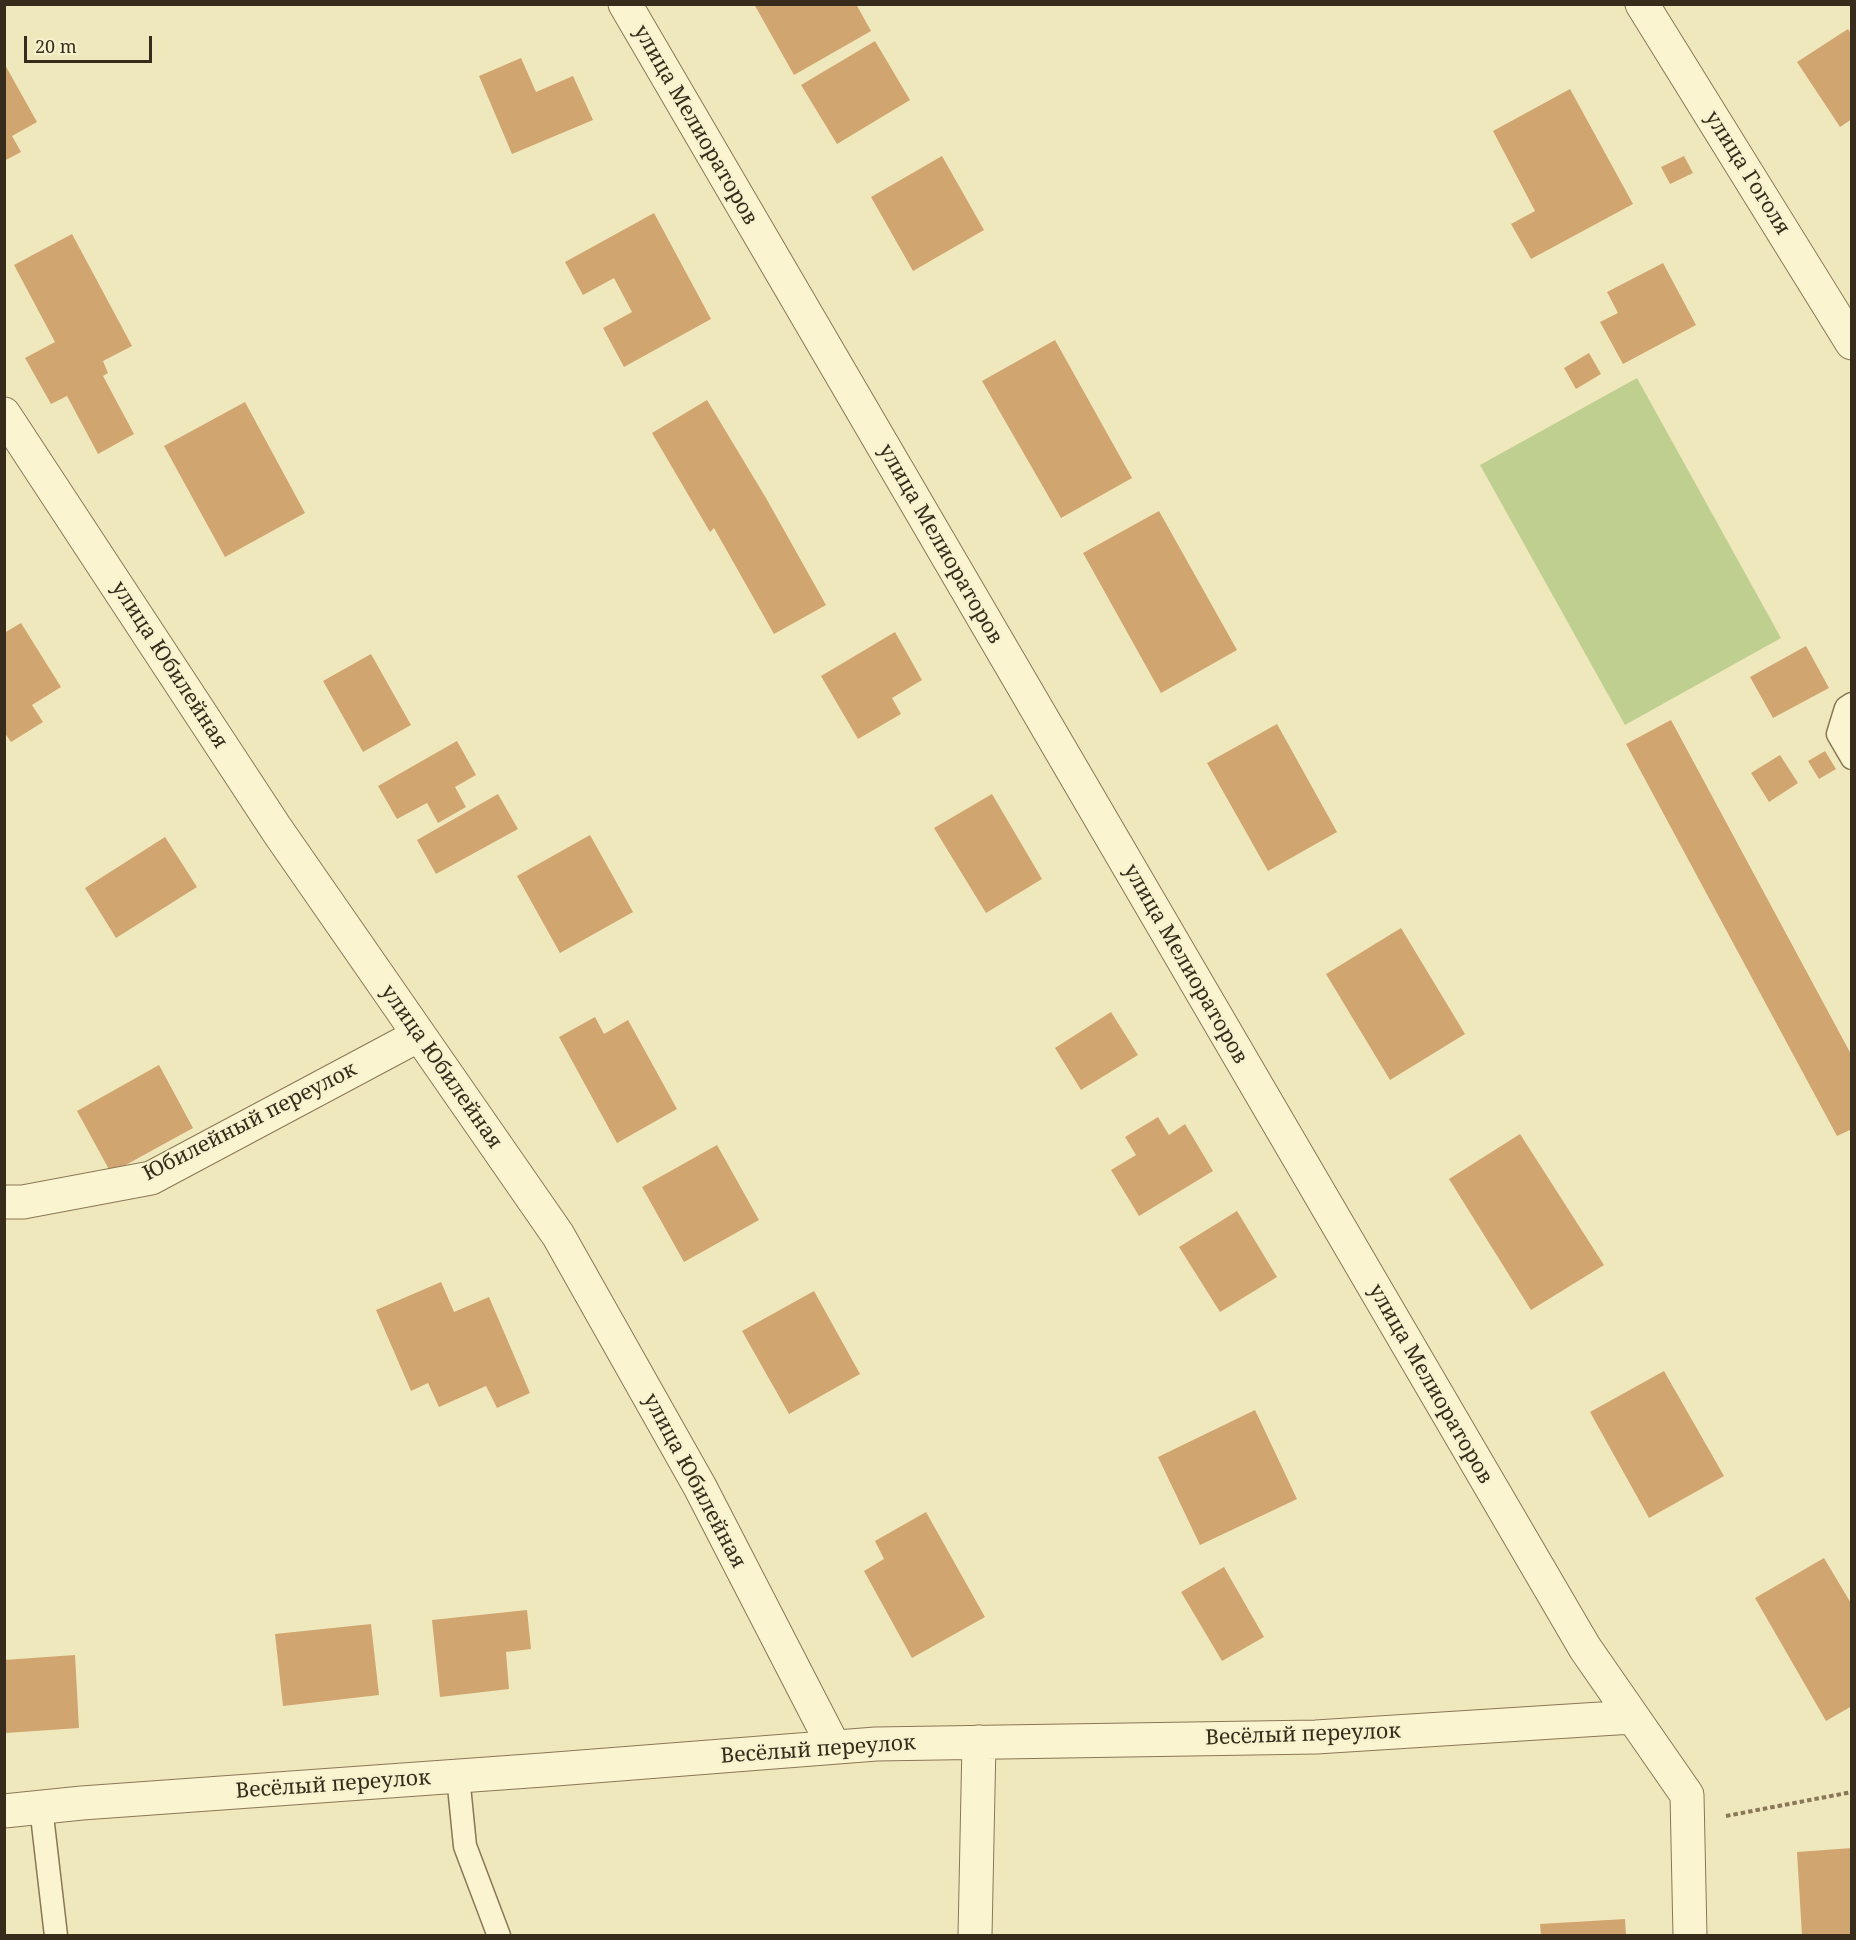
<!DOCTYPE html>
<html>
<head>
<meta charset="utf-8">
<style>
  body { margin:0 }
  #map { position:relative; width:1856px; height:1940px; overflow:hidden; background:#f0e8bd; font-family:"Noto Serif",serif }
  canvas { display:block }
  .frame { position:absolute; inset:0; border:6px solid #372c1b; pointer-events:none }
  .scale { position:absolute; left:24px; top:36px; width:128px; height:27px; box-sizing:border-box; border:3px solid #372c1b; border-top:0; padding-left:8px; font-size:18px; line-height:21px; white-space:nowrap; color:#372c1b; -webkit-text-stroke:4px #f7f1cd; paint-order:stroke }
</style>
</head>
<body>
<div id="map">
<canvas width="1856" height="1940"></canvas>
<div class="frame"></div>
<div class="scale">20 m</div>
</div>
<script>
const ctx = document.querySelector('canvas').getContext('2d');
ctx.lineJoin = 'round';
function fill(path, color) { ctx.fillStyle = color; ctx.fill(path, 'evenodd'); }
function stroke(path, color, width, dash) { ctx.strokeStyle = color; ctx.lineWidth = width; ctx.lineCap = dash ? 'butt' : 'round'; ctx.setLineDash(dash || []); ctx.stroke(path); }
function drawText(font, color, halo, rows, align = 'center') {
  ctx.font = font + ' "Noto Serif",serif'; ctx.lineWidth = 4.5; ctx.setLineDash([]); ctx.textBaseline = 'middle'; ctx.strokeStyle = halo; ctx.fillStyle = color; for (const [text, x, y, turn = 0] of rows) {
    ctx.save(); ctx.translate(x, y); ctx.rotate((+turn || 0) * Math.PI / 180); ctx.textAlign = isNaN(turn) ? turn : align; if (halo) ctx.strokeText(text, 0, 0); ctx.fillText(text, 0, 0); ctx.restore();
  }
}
fill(new Path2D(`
  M1637,378L1781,638L1625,725L1480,465Z`), '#bfcf90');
fill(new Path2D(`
  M754,4H856L871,31L794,75Z
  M1848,29L1852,35V119L1840,127L1797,62Z
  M875,41L910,100L837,144L801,85Z
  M521,58L536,92L573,76L593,120L512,154L479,76Z
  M4,63L37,122L12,136L21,152L4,161Z
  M1570,89L1633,204L1531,259L1511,224L1535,211L1493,131Z
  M942,156L984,230L913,271L871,197Z
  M1684,156L1693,173L1670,184L1661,167Z
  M654,213L711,319L624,367L603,328L632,312L614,278L583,295L565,262Z
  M72,234L132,346L103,361L108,373L103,376L134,434L98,454L67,396L51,404L25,358L55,342L14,265Z
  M1663,263L1696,325L1623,364L1600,322L1618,313L1607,292Z
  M1055,340L1132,478L1061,518L982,381Z
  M1589,353L1601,374L1576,389L1564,368Z
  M707,400L766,498L826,605L774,634L714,528L710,532L652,433Z
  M245,402L305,513L225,557L164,446Z
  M1159,511L1237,650L1161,693L1083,553Z
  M21,623L61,687L32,705L43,722L11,742L4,732V633Z
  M895,632L922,680L892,698L901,714L858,739L821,676Z
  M1806,646L1829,688L1773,718L1750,677Z
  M371,654L411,725L363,752L323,681Z
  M1671,720L1852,1056V1129L1837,1136L1626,744Z
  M1277,724L1337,832L1268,871L1207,763Z
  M457,741L476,775L455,787L466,807L438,823L427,803L397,819L378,786Z
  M1825,751L1836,769L1819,779L1808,761Z
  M1780,755L1798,783L1769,802L1751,773Z
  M498,794L518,829L436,874L417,840Z
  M992,794L1042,879L986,913L934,828Z
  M590,835L633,912L560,953L517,876Z
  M165,837L197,887L116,938L85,888Z
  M1401,928L1465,1034L1390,1080L1326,974Z
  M1111,1012L1138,1055L1081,1090L1055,1048Z
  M595,1017L604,1034L628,1020L677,1109L617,1143L559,1037Z
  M159,1065L193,1128L111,1173L77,1111Z
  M1158,1117L1169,1135L1185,1124L1213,1171L1139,1216L1111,1170L1136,1155L1125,1137Z
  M1520,1134L1604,1265L1531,1310L1449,1179Z
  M717,1145L759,1220L684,1262L642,1187Z
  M1237,1211L1277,1277L1220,1312L1179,1247Z
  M441,1282L454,1312L489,1297L530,1393L497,1408L486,1386L439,1407L428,1383L411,1391L376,1310Z
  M814,1291L860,1374L789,1414L742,1331Z
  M1664,1371L1724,1476L1649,1518L1590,1412Z
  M1255,1410L1297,1499L1200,1545L1158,1457Z
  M926,1512L985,1617L912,1658L864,1571L884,1559L875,1541Z
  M1824,1558L1852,1605V1706L1826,1721L1755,1598Z
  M1224,1567L1264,1637L1222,1661L1181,1592Z
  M527,1610L531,1649L506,1652L509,1689L440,1697L432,1620Z
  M371,1624L379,1695L283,1706L275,1634Z
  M75,1655L79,1728L6,1733L4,1660Z
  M1852,1848V1936H1802L1797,1852Z
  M1625,1919L1626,1936H1541L1540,1924Z`), '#d1a570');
const service = new Path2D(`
  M1852,704L1846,708L1838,734L1852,758
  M458,1776L465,1846L499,1936
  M41,1807L56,1936`);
const minor = new Path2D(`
  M625,4L1585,1648L1687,1795L1690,1936
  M1642,4L1852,343
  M4,414L277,830L558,1235L700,1487L834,1747
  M4,1202H23L151,1178L419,1035
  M4,1811L82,1803L543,1770L876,1744L1316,1737L1632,1717
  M975,1936L979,1742`);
stroke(service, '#897755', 25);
stroke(minor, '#897755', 35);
stroke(new Path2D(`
  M1726,1816L1852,1792`), '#897755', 4, [4.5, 3]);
stroke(service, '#fbf4d0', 22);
stroke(minor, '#fbf4d0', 33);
drawText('21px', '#372c1b', '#f7f1cd', [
  ["улица Мелиораторов",695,125,60],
  ["улица Гоголя",1747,173,58],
  ["улица Мелиораторов",940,544,60],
  ["улица Юбилейная",169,665,57],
  ["улица Мелиораторов",1185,964,60],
  ["улица Юбилейная",441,1067,55],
  ["Юбилейный переулок",250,1122,-27],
  ["улица Мелиораторов",1430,1384,60],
  ["улица Юбилейная",694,1481,62],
  ["Весёлый переулок",1303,1735,-2],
  ["Весёлый переулок",818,1750,-4],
  ["Весёлый переулок",333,1785,-4]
]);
</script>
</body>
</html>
